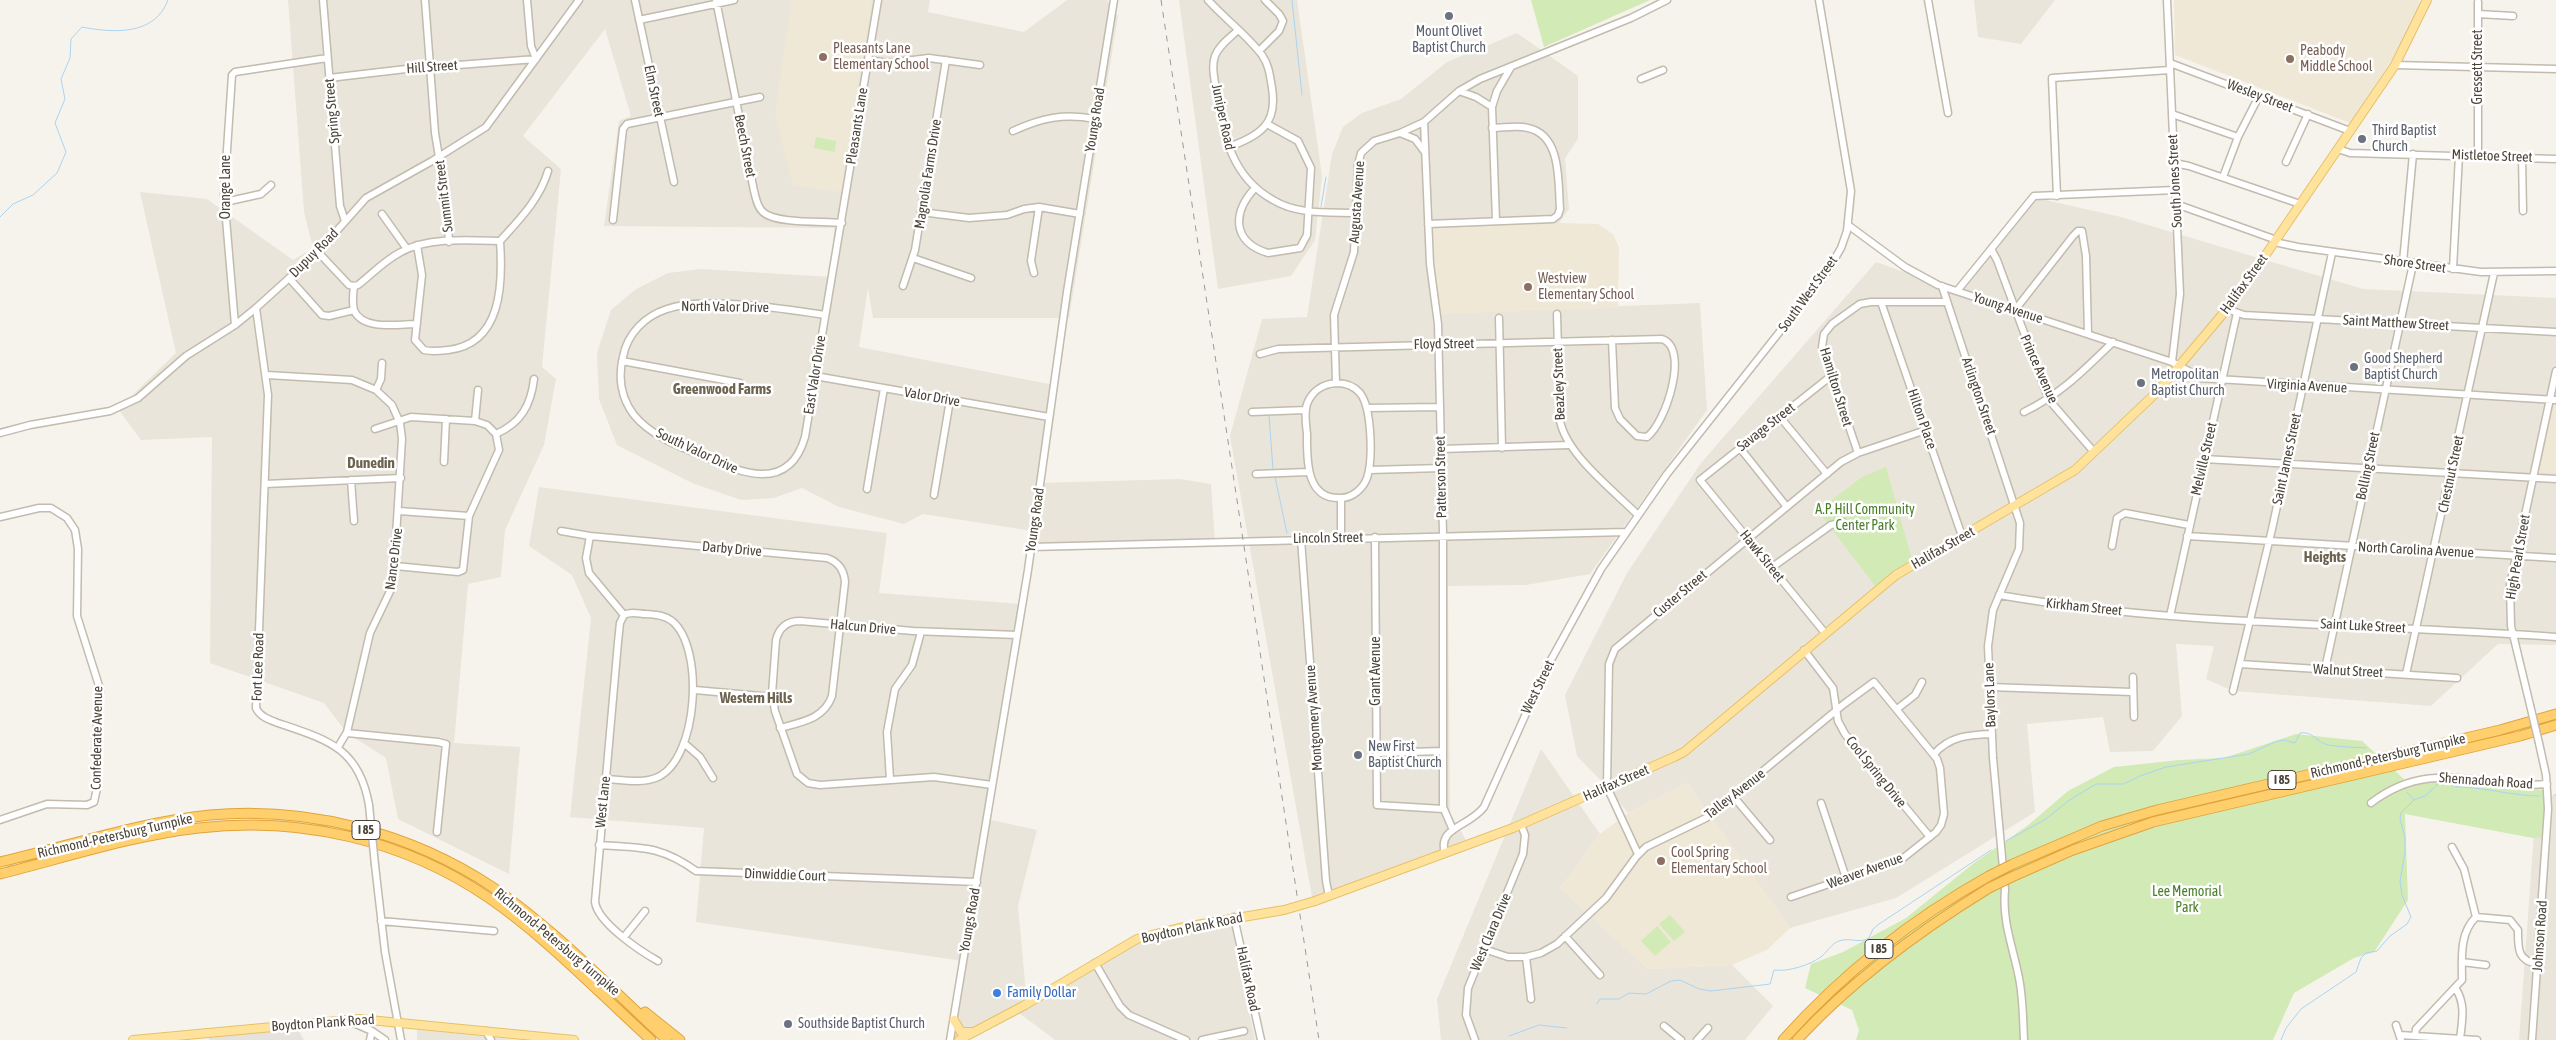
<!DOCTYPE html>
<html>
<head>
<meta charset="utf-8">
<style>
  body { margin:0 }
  canvas { display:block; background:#f6f3ec }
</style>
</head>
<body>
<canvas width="2556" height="1040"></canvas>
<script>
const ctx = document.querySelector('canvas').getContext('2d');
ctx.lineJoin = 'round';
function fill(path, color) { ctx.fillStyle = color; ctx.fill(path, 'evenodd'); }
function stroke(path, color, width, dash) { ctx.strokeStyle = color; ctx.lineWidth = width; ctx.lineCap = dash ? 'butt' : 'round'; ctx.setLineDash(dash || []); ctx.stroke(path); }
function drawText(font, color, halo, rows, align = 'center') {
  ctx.font = font + ' "Asap Condensed",sans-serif'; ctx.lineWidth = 5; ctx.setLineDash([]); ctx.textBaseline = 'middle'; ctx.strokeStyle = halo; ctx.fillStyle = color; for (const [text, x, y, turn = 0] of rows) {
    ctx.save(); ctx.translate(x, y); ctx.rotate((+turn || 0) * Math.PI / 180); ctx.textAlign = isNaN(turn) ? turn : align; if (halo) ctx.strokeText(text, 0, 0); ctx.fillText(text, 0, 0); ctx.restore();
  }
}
fill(new Path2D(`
  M288,0H930L928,12L1024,32L1067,0H1107L1118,16L1069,318H873L868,288L859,347L1054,385L1040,483L1180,479L1211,484L1215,543L1031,547L1033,531L923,514L904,524L839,507L802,488L774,498L741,500L692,483L617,445L599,399L597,353L611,310L636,289L668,273L701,269L832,277L834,228L604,226L619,121L631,116L605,29L523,136L561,169L542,367L556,379L544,445L505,530L501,577L468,584L454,743L520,747L509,874L398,819L386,758L347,733L324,703L210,663L212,437L141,440L118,409L176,353L140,192L207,199L293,260L313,248L304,212Z
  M1179,0H1297L1322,176L1315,240L1291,276L1218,289Z
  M1974,0H2055L2021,44L1978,37Z
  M1517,33L1578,76V139L1565,158L1569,209L1559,223L1433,229L1434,265L1441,313L1700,303L1707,410L1590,574L1526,585L1448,586L1450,813L1466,840L1312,897L1230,436L1262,319L1307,317L1332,154L1343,127L1362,113L1401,99L1447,62Z
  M2032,197L2121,217L2363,289L2556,298V645L2498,644L2431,706L2233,691L2206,679L2214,646L2176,644L2182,716L2153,751L2110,752L2103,717L2027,724L2035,812L1896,898L1790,928L1687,783L1628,813L1607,787L1577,756L1565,695L1627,573L1701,463L1876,262L1957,291Z
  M539,487L887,533L879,593L1022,604L987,819L1037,830L1018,906L1027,1004L957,1040H950L963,961L696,922L704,828L570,817L591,618L572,575L529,546Z
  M1541,749L1600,834L1560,888L1648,969L1732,965L1773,1006L1745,1040H1441L1437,999Z
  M2556,794V1040H2519L2536,805Z
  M1231,923L1255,1040H1055L1019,1013L1132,945Z
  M417,1029L517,1040H417Z`), '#eae5da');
fill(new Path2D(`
  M297,1028L304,1040H209L208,1036Z`), '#e6e2dd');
fill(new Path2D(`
  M792,0H872L841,192L793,185L775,114Z
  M2174,0H2418L2421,1L2404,41L2350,123L2175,55Z
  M1559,223L1598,224L1613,234L1619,247L1618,308L1441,314L1434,265L1433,229Z
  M2552,405H2556V473L2538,472Z
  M1687,783L1790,928L1767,950L1732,965L1648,969L1560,888L1600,834L1628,813Z`), '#efe8d6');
fill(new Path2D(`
  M1531,0H1650L1544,47Z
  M816,137L836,141L835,152L814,148Z
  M1886,467L1912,560L1876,587L1818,511L1862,477Z
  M2296,734L2362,741L2405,780L2548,790L2544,837L2533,838L2405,814L2408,900L2374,952L2354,958L2294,993L2273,1040H1856L1859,1030L1852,1010L1805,988L1811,964L1843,952L1906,918L1974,863L2027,826L2068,791L2114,767L2179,760L2224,758Z
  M1670,915L1685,932L1674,941L1659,924Z
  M1657,926L1671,942L1655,956L1641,941Z`), '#d2eab5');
stroke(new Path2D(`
  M1292,0L1302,95
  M1321,207L1326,177
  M0,217L13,204L33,195L57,173L66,152L55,123L65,99L61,79L70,58L71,39L82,27C113,33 155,36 168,0
  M1269,416L1273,469
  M1275,477L1287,533
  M2407,792L2414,800L2425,796L2439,783C2447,783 2454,787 2462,787C2487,788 2514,796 2540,796
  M2554,795H2556
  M2006,841L2046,819L2068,801L2096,784H2124L2140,776L2166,767L2249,754L2275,742L2284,740L2295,743L2300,733C2312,731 2315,740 2325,744C2333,747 2356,747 2366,748
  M1597,1004L1600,999H1619L1629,993L1646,994L1671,981L1680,980L1699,989L1711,991L1770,984L1774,970C1788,972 1811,965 1822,956C1828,951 1831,944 1839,941C1850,937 1859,944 1869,938L1873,929L1879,924L1991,850
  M1509,1036L1539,1025L1567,1028
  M2281,1040L2286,1028L2301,1009L2356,972L2361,958L2366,953L2377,951L2390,936L2407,924L2411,917L2402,895L2400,881L2405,853V837L2400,819L2401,813L2414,800`), '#a9d4f2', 1);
const minor = new Path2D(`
  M323,0L340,206L345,221
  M425,0L435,133L446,199L449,242
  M635,0L674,182
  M716,0L754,191C756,198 757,207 763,212C775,224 824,221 842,223
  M1208,0C1225,19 1247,35 1262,55C1269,65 1270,76 1272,88C1278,126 1259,135 1227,148
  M1928,0L1948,113
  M2167,0L2180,294L2172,362
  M2478,2V156
  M2478,14L2513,16
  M639,20L734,0
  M1238,30C1230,38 1219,45 1215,56C1211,67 1215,82 1217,94C1224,137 1232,177 1273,200C1298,215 1328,212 1355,213
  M1259,51L1279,31L1283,21L1279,14L1265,0
  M868,60L888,63L929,58L980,65
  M2170,63L2350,131
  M2395,65L2556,69
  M329,78L406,69L536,59L531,46L527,0
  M1641,79L1663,70
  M1459,91L1476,97L1492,107
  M2172,114L2238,137
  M1424,122L1430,264L1438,324L1443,534V807L1453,830
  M1013,131C1041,118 1064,113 1095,119
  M1400,133L1415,139L1424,151
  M2338,149L2350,153L2556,159
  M2522,157L2523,211
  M2286,162L2308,114
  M2174,163L2189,166L2300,204
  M2223,177L2238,137L2259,96
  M1255,188C1232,213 1232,242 1268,253L1300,248L1307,235L1311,168L1298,141L1267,124
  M2057,196L2052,78L2170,70
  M225,202L261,194L271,185
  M2176,204L2271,238L2279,243L2298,247L2481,272L2556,271
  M921,212L969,218L1007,215L1024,209L1039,207L1080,214
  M382,214L407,249
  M613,220L623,129L627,124L760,97
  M1496,221L1492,107L1497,91L1511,67
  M1428,224L1553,219L1558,215L1560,209C1558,183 1562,135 1528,128C1517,125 1504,128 1492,128
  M1848,225L1905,267L1938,285L2172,362L2201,378L2556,400
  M500,241C519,220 540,199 548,171
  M417,245L422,275L415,340L424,350C432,352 440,351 448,350C502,344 503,284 500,241
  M1991,249L1997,260L2049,400L2094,452
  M318,252L349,285L354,286
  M913,258L971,278
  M2403,262L2413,154
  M2453,269L2459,155
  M1034,273L1031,261L1039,207
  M289,278L322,315L329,316L354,310
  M354,286L358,285C372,274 385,260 401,252C428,237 469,240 500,241
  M354,286C353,294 352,303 354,310C362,331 399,324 417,324
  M903,286L915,250L946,60
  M1942,286L2020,523L2019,549L1993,610L1988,646L1993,758L2005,890C2002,922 2013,947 2019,978C2023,998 2023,1019 2024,1040
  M1957,291L2034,196L2175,190
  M1881,302L1962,536
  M256,308L268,395L256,708C260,717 270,720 278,723C328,740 359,748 369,805
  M2227,309L2244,315L2556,332
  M2015,310L2073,236L2078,231H2082L2086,256L2088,334
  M1557,314L1560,421C1567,455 1613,490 1638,515
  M825,315C786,309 703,296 667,309C645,316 627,334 623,357C618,377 621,398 634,415C649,434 676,445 698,454C737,471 788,496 805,437L878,0
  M1499,318L1502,448
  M235,325L224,195L232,75L235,72L327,58
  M1260,354L1278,349L1662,339C1690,348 1666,423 1647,437L1637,436L1620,419L1615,408L1612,340
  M622,361L740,383
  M267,375L352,380L376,390L392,405L400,423L402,439L393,585L370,633L347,732L338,747
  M815,376L1049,417
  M1336,383L1334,315L1354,252L1358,165L1361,153L1374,141L1400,133L1424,122L1459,91L1480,79L1631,18L1667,0
  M1336,383C1345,383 1354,386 1360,393C1372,408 1373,460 1367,478C1363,489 1352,498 1341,498C1305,500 1307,458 1307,434C1306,425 1304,413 1307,404C1312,391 1323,384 1336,383Z
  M376,390L381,379L382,363
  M1367,408L1440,407
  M1252,412L1306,410
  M2024,412C2061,394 2083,371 2113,342
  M1780,417L1827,474
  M475,421L478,390
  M375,429L411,417L475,421L487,425L496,434L499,450L469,516L463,570L458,572L395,566
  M0,433L30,425L110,411L138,398L186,356L235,325L256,308L318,252L366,198L432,161L486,127L579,0
  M496,434C521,423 531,405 534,379
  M1740,448L1787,507
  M1441,449L1569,445
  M1858,453L1822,347L1824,334L1832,324L1860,304L1871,302H1947
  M2204,459L2556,479
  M444,462L446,419
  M1369,470L1442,468
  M1256,474L1308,472
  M351,480L354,521
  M265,484L401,478
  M867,489L884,388
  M934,495L950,400
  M1341,498V538
  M399,511L469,516
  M0,517L39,508H51L67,518L75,530L78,549L77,616L100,689L96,737L97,788L94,802L87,805L47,804L0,820
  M561,531L590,536L827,558C839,562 844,570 845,582L832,696C824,719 802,722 780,728
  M590,536L586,558L589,573L624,615
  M2187,536L2556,558
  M1375,537L1377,805L1443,809
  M1301,539L1326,881L1329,896
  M2112,546L2117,518L2125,513L2189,525
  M1031,547L1626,532
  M1771,568L1831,525L1843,522
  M1999,595C2182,627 2371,623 2556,637
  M624,615L620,623L618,642L595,902C598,923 640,951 658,961
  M2170,616L2237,313
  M1825,633L1700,480L1831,376
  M1804,650L1833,688L1838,721L1845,734L1930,837
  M2240,664L2457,678
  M2325,669L2413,264
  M2406,674L2494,273
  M2133,677L2134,717
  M1989,687L2132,692
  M695,690L772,697
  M2233,691L2272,529L2332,253
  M2530,705L2511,626L2510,585L2556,371
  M1897,709L1915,695L1922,682
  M347,733L438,742L446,744L437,832
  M684,743L700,757L713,778
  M1377,753L1442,751
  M1934,754C1950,736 1968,735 1991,734
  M606,779C622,780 643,784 658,777C698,758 705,648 672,621C664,615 656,615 646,614C639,614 631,611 624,615
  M890,779L887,732L895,689L912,665L921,632
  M992,785L934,777L820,785L808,783L797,774L775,711L772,694L776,640C779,628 787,621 800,621L913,631L1017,635
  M1733,796L1770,840
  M1821,803L1846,878
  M2371,803C2433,756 2480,790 2547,784
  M599,845C641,848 660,845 696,871L977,882
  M2452,847L2464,869L2476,917
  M1445,853C1437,827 1469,827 1484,807L1546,669L1601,569L1667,474L1827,272L1841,248L1847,231L1851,191L1819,0
  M1638,854L1607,787L1609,664L1615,649L1841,462L1858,453L1926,430
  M375,865L385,952L401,1040
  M1234,917L1261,1040
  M381,921L494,931
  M1565,936L1600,975
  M624,937L645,911
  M1484,949L1508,957H1526L1541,953L1557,944L1606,898L1636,857L1646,847L1706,818L1844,704L1874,682L1937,759L1940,768L1944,814L1941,825L1936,832L1902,859L1791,897
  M1526,957L1531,999
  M2462,962L2486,965
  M1095,963L1120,1006L1129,1015L1186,1040
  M2456,989C2466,1005 2462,1021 2460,1039
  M349,1021L372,1031L385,1040
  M2396,1025L2401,1040
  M1664,1026L1681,1040
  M486,1031L491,1040
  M2400,1035L2477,1040
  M2415,1036L2416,1029L2462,980C2462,959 2459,933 2476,917L2510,920L2518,930C2518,948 2517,961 2538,964
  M370,1040L372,1031
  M950,1040L1028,570L1067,292L1114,0
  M1202,1040L1244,1031
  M1475,1040L1466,1015L1468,988L1523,854L1525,835L1521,825
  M1697,1040L1708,1028
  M2532,1040L2548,809L2546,775L2539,743`);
const major = new Path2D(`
  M1315,901L1513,828L1674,757L1684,752L1896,575L2075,470L2158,391L2237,297L2395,65L2427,0
  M954,1020L961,1032H972
  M133,1040L359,1019L574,1040
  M959,1040L1025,1005L1137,939L1179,928L1284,910`);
const highway = new Path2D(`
  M0,862C69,846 139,822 210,815C309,806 412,833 494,888C557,931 611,989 667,1040
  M2013,864L2102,826L2157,810L2500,730L2556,714
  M0,874C64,858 134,835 199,828C301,816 404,840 489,898C547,938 599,993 651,1040
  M2014,876L2073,850L2153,822L2520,736L2556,725
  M645,1012L680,1040
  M1783,1040C1842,974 1912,919 1989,876
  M1797,1040C1853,979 1919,931 1989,888`);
stroke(minor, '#c2bbae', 9);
stroke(major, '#e6c16a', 10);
stroke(highway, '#e0a43c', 11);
stroke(minor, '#fff', 6);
stroke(major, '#ffe39c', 8);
stroke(highway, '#ffcf6e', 9);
stroke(new Path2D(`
  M1161,0L1319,1040`), '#9a9a9a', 1, [6, 6]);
const minorBridge = new Path2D(`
  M2530,705L2539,743
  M369,805L375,865`);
const majorBridge = new Path2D(`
  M1284,910L1315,901`);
const highwayBridge = new Path2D(`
  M1989,876L2013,864
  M1989,888L2014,876`);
stroke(minorBridge, '#c2bbae', 9, []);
stroke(majorBridge, '#e6c16a', 10, []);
stroke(highwayBridge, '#e0a43c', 11, []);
stroke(minorBridge, '#fff', 6);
stroke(majorBridge, '#ffe39c', 8);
stroke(highwayBridge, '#ffcf6e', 9);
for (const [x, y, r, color] of [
  [1449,16,5,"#6b7280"],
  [823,57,5,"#8d6e63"],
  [2290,59,5,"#8d6e63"],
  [2362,139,5,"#6b7280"],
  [1528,287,5,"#8d6e63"],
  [2354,367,5,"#6b7280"],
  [2141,383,5,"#6b7280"],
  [1358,755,5,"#6b7280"],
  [1661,861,5,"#8d6e63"],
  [997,993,5,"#3f7fe0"],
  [788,1024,5,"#6b7280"]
]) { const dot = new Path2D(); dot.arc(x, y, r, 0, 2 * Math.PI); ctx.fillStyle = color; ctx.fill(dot); stroke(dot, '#fff', 2); }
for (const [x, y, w] of [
  [2282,780,28],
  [366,830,28],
  [1879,949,28]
]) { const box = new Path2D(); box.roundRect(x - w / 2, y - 9.5, w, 19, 4); ctx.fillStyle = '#fff'; ctx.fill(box); stroke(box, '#4b4439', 1); }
drawText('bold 12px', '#4b4439', null, [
  ["I 85",2282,780],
  ["I 85",366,830],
  ["I 85",1879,949]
]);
drawText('14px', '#5b616d', '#fff', [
  ["Mount Olivet",1449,32,"center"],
  ["Baptist Church",1449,48,"center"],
  ["Third Baptist",2372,131],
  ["Church",2372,147],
  ["Good Shepherd",2364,359],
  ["Baptist Church",2364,375],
  ["Metropolitan",2151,375],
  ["Baptist Church",2151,391],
  ["New First",1368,747],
  ["Baptist Church",1368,763],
  ["Southside Baptist Church",798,1024]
], 'left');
drawText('14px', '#785e54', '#fff', [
  ["Pleasants Lane",833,49],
  ["Elementary School",833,65],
  ["Peabody",2300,51],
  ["Middle School",2300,67],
  ["Westview",1538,279],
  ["Elementary School",1538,295],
  ["Cool Spring",1671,853],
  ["Elementary School",1671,869]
], 'left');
drawText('14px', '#4b4439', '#fff', [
  ["Hill Street",432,67,-4],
  ["Gressett Street",2478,67,-90],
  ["Elm Street",654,91,78],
  ["Wesley Street",2260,96,21],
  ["Spring Street",332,111,-95],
  ["Juniper Road",1223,117,78],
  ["Youngs Road",1095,120,-81],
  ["Pleasants Lane",857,126,-81],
  ["Beech Street",745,146,79],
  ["Mistletoe Street",2492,156,2],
  ["Magnolia Farms Drive",928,174,-81],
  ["South Jones Street",2175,181,-93],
  ["Orange Lane",226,187,-90],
  ["Summit Street",444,196,-97],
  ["Augusta Avenue",1357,202,-86],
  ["Dupuy Road",314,253,-45],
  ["Shore Street",2415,264,8],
  ["Halifax Street",2244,284,-54],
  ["South West Street",1808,294,-54],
  ["North Valor Drive",725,307,1],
  ["Young Avenue",2008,308,18],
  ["Saint Matthew Street",2396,323,3],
  ["Floyd Street",1444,344,-1],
  ["Prince Avenue",2039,369,66],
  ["East Valor Drive",815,375,-81],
  ["Beazley Street",1559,384,-92],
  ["Virginia Avenue",2307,386,3],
  ["Hamilton Street",1836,387,73],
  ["Arlington Street",1979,396,71],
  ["Valor Drive",932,397,10],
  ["Hilton Place",1922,419,71],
  ["Savage Street",1766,427,-38],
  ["South Valor Drive",697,451,25],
  ["Melville Street",2204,459,-77],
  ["Saint James Street",2287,459,-78],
  ["Bolling Street",2368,466,-78],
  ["Chestnut Street",2451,474,-78],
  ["Patterson Street",1441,477,-91],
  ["Youngs Road",1035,520,-82],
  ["Lincoln Street",1328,538,-1],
  ["Halifax Street",1943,548,-30],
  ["Darby Drive",732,549,5],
  ["North Carolina Avenue",2416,550,3],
  ["Hawk Street",1762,556,51],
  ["High Pearl Street",2518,557,-80],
  ["Nance Drive",394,559,-83],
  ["Custer Street",1680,594,-40],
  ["Kirkham Street",2084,607,6],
  ["Saint Luke Street",2363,626,3],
  ["Halcun Drive",863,627,5],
  ["Fort Lee Road",258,667,-88],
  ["Grant Avenue",1376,671,-90],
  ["Walnut Street",2348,671,3],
  ["West Street",1538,687,-64],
  ["Baylors Lane",1990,695,-92],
  ["Montgomery Avenue",1314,718,-94],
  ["Confederate Avenue",97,738,-89],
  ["Richmond-Petersburg Turnpike",2388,756,-13],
  ["Cool Spring Drive",1876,772,51],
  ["Shennadoah Road",2486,781,4],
  ["Halifax Street",1616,783,-24],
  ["Talley Avenue",1735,794,-38],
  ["West Lane",603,802,-84],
  ["Richmond-Petersburg Turnpike",115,836,-13],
  ["Weaver Avenue",1865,871,-20],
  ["Dinwiddie Court",785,875,2],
  ["Youngs Road",970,920,-80],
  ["Boydton Plank Road",1192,928,-12],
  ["West Clara Drive",1491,932,-67],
  ["Johnson Road",2540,936,-86],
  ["Richmond-Petersburg Turnpike",557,942,40],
  ["Halifax Road",1248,979,78],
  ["Boydton Plank Road",323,1023,-4]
]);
drawText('14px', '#4a7f2a', '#fff', [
  ["A.P. Hill Community",1865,510],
  ["Center Park",1865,526],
  ["Lee Memorial",2187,892],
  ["Park",2187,908]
]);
drawText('14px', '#366cbe', '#fff', [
  ["Family Dollar",1007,993]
], 'left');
drawText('bold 15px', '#6e6250', '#fff', [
  ["Greenwood Farms",722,389],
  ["Dunedin",371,463],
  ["Heights",2325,557],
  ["Western Hills",756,698]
]);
</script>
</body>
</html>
